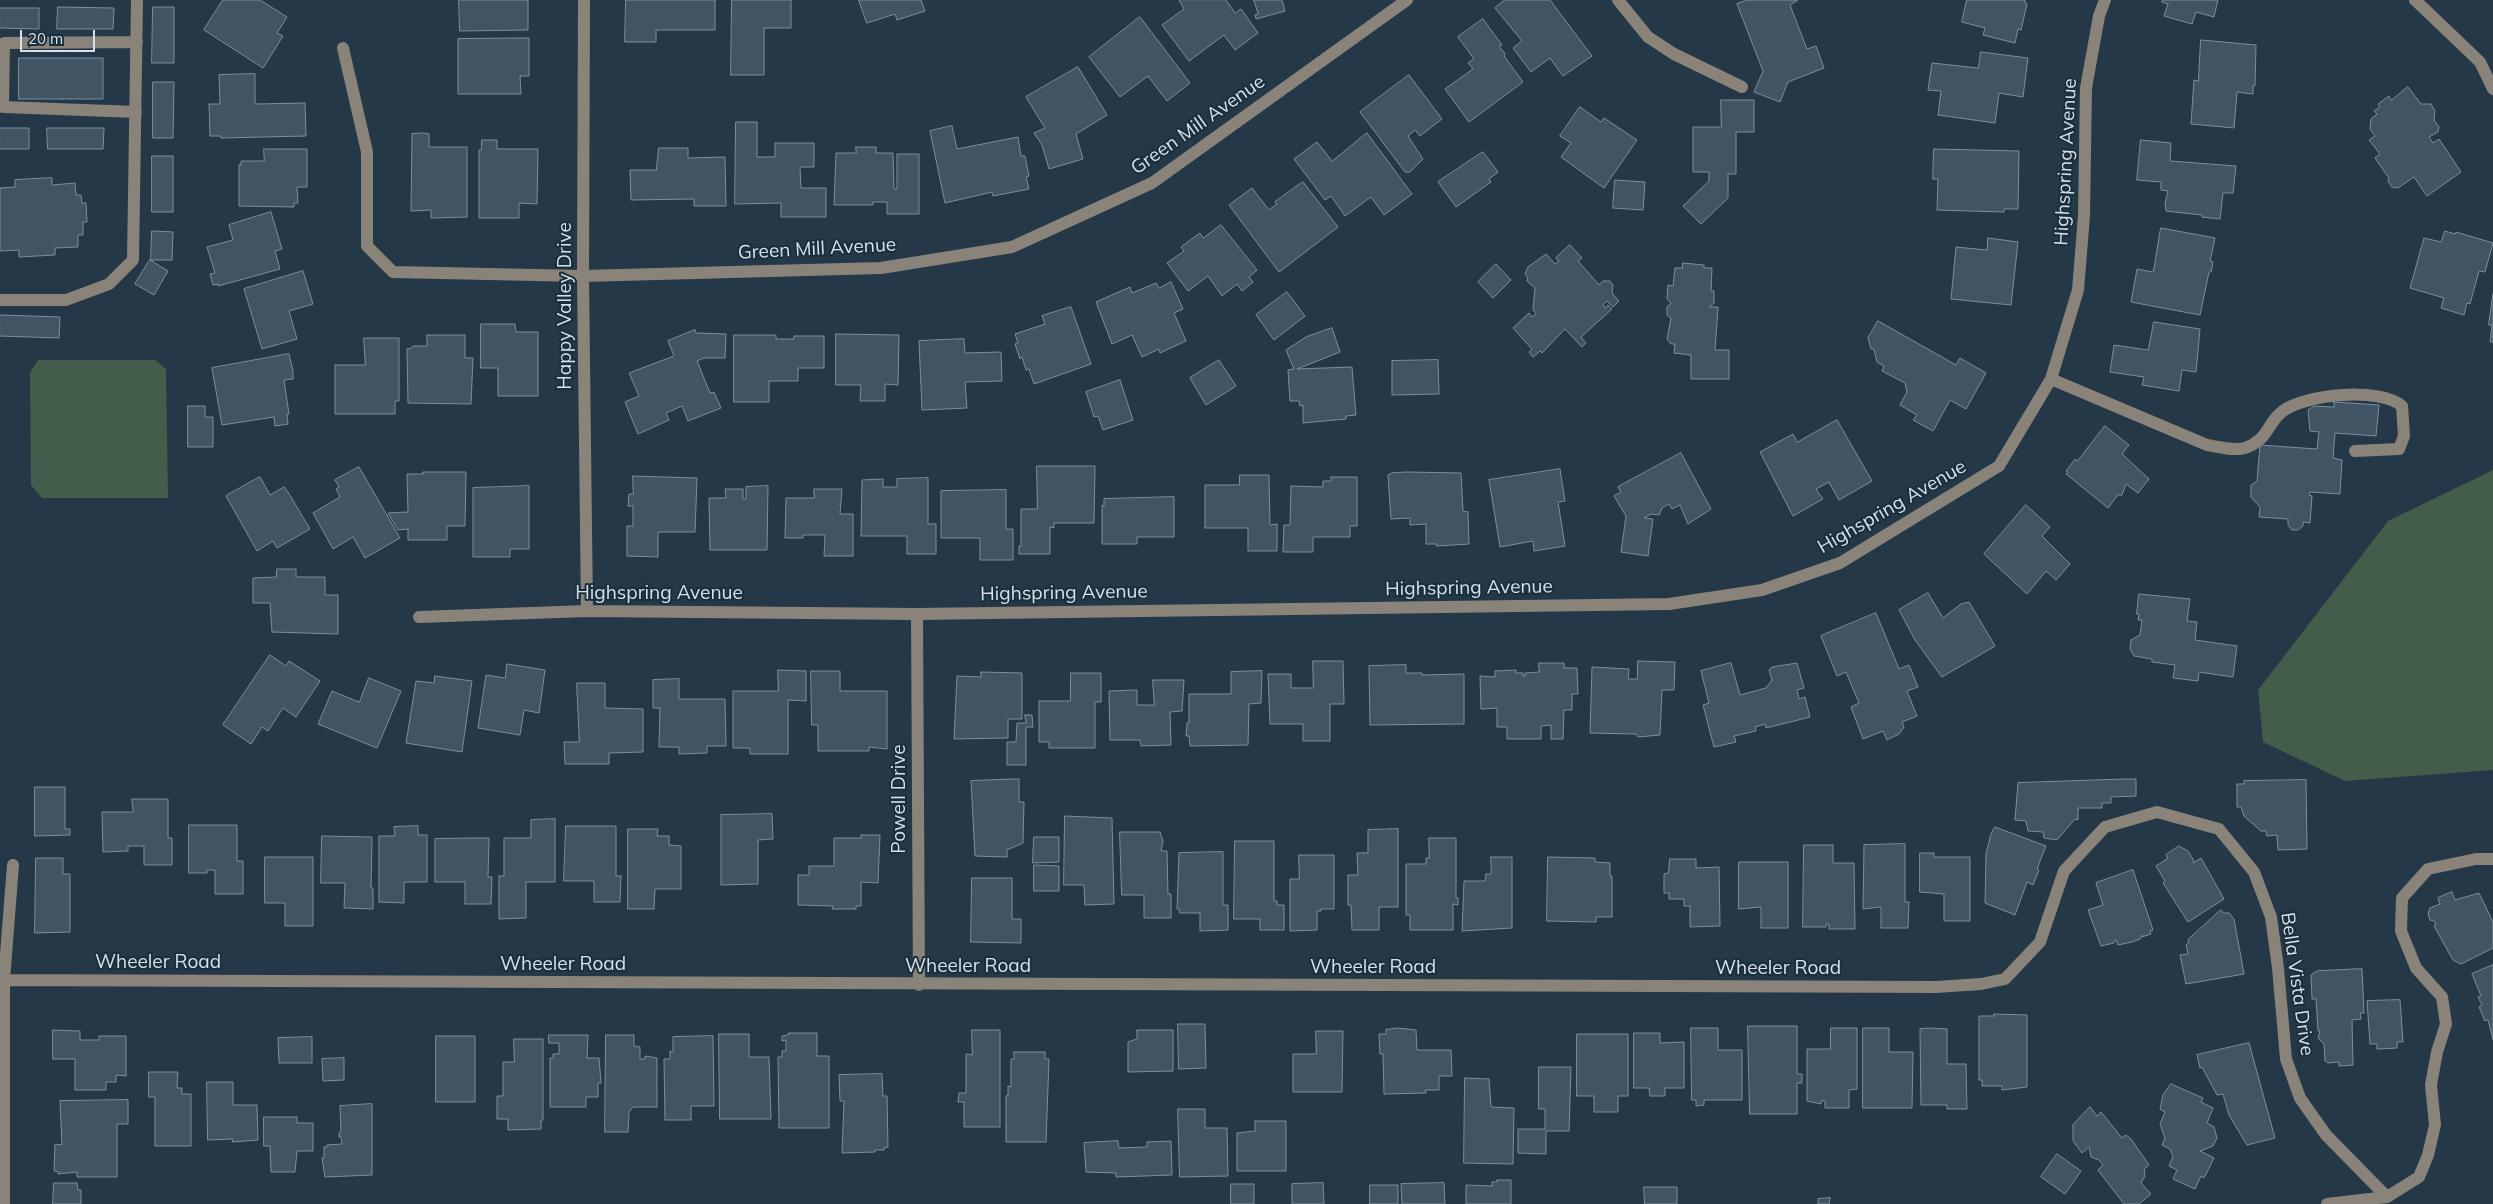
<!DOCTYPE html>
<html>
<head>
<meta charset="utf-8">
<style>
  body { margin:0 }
  #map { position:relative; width:2493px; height:1204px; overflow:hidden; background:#253847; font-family:Mulish,sans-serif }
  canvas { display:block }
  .scale { position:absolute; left:20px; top:30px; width:75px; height:22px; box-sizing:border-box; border:2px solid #d6e1eb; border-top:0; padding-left:6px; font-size:15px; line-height:18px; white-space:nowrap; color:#d6e1eb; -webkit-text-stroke:4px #1b2e3c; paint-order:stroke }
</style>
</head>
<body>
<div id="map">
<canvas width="2493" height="1204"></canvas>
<div class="scale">20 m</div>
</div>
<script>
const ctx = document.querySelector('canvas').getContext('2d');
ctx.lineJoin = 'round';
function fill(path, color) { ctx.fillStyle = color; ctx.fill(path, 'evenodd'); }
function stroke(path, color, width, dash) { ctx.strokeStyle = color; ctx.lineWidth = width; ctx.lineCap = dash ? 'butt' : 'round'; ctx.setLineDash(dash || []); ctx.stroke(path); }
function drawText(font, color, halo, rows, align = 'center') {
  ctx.font = font + ' Mulish,sans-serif'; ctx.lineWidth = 4; ctx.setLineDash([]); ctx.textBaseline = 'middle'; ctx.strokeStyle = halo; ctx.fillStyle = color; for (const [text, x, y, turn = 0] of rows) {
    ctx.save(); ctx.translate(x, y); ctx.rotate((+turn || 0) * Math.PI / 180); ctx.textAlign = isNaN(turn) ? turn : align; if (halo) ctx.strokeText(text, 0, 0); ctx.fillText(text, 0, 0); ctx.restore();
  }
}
fill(new Path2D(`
  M38,360H155L166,369L168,498H42L31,485L30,373Z
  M2493,470V770L2345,781L2263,742L2258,690L2388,521Z`), '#425d49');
const building = new Path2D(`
  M223,0H260L287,17L277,33L283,36L263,68L204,30Z
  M459,0H528V30L460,31Z
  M626,0H715V30H656V42H625Z
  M732,0H791V28H764V75H731Z
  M859,0H921L925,11L897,20L895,14L867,23Z
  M1226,0L1235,13L1241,9L1258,33L1235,50L1224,35L1189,61L1162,25L1184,9L1179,0Z
  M1254,0H1282L1285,11L1256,19L1255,15L1258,14Z
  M1505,0H1550L1592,56L1563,76L1550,58L1531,72L1513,48L1522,41L1495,8Z
  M1747,0H1798L1790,5L1807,49L1816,46L1824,68L1788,82L1780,102L1754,92L1763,71L1737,4Z
  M1967,0H2025V3L2027,4L2021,30L2018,29L2015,43L1983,35L1985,28L1962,22Z
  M2163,0H2218L2214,17L2196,12L2192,24L2164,16L2168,4L2162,2Z
  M58,7L114,8L113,29H57Z
  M153,7H174V63H152Z
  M0,8H39V29L0,28Z
  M1140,17L1190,83L1167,101L1148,76L1120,97L1089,57Z
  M1483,19L1502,45L1499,46L1505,54L1504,56L1523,82L1469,122L1445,89L1473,69L1468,63L1474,59L1458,37Z
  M519,38H529V76H520L521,94H458V39Z
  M2201,40L2256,45L2255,86H2253V94L2237,92L2234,128L2191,124L2194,80L2198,81Z
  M1981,52L2028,58L2023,97L1999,93L1995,123L1938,115L1941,91L1928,90L1932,63L1978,68Z
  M19,58H103V99H19Z
  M1078,67L1107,115L1076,134L1083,159L1049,169L1042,145L1034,133L1045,128L1026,97Z
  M255,74V104L305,103L306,136L221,138V136H210L209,104H220L219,75Z
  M1409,75L1442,119L1420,136L1415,130L1408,136L1423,159L1410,172H1405L1360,112Z
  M153,82H174L173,138H153Z
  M2408,87L2421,104H2431L2435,111L2434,120L2439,127L2438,132L2429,137L2433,143L2439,139L2461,172L2427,196L2414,177L2398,188L2392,187L2388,181L2389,178L2375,158L2380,154L2369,140L2375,136L2370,129L2371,119L2377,114L2374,111L2380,107L2378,104L2389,96L2391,100Z
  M1721,100H1754V132H1736V174H1728V198L1701,224L1683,206L1709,181V172H1693V127H1721Z
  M1580,107L1601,122L1604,118L1637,140L1604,188L1561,157L1571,143L1560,136Z
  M736,122H757V157H775V143H814V167H800L801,188H826V217H781V203L735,204Z
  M952,126L957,149L1018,137L1021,156H1025L1029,176L1026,177L1029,189L993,196L992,192L945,203L930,131Z
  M0,128H29V149H0Z
  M47,128H104L103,149H48Z
  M424,133L429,134V147H467V217L431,218V210L411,211L412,134Z
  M1367,133L1412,194L1384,215L1371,197L1345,216L1331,196L1325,200L1294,159L1317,142L1332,161Z
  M482,140H497V149H538L537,204L519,203V218H479V150H481Z
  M2141,140L2171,143L2170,161L2236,166L2233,193H2223L2220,219L2202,217V215L2166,211L2165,203L2168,191L2161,190V182L2137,180Z
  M856,147H876V153H893L894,189H897V154H919V214H887V202H873V205H834L836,153H856Z
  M659,148H688V158L725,157L726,206H694V199L631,200L630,170H656Z
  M264,149H307V187H297L298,203H294V207L239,206V165H241V161H264Z
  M1934,149L2019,151L2018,209H2004V212L1937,210L1938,179H1933Z
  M1483,152L1498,172L1489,179L1491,182L1456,207L1438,182Z
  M152,156H173V212H152Z
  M52,178V185L75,183L76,195H81L82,203H86L87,222H83V235H78V247L55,248V255L19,257V250L0,251V188L15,187V180Z
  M1615,180L1645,182L1643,210L1613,208Z
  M1303,182L1338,227L1279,272L1229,205L1252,188L1269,210L1277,204L1275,202Z
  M271,212L282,249L275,251L280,269L218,286V284L213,285L210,274L215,273L207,247L233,240L229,225Z
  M1221,225L1257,270L1249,277L1253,282L1242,291L1237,284L1222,296L1208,276L1188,291L1167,263L1184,251L1181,247L1200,233L1203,238Z
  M2161,228L2215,238L2210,261L2213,262L2211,272H2209L2200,315L2131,302L2137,269L2153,272Z
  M152,231L173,232L172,260H151Z
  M2445,231L2455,234L2456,232L2493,243L2485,272L2479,271L2470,304L2467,303L2464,315L2441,308L2444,298L2410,288L2424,238L2441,242Z
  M1988,238L2018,242L2011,305L1951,299L1956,247L1987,250Z
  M1570,245L1582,258L1578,261L1599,285L1603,281H1610L1613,285L1612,293L1619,301L1613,307L1607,301L1603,305L1605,308L1608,305L1612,309L1581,337L1586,343L1582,347L1565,329L1542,353L1540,351L1533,357L1529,352L1532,349L1513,328L1529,313L1532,317L1536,314L1533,309L1535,288L1527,281L1528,278L1525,274L1528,267L1546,254L1555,264L1559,261L1556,258Z
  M150,260L168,271L154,295L135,284Z
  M1683,263L1704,265V268H1712L1711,291H1714V303L1709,307H1718L1715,350H1729V379H1691V355L1674,353L1675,344H1671L1667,339L1671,318L1667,315V307L1671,303L1667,299L1668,285L1673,286L1675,268H1682Z
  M1496,264L1511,280L1493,298L1478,282Z
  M303,271L313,304L289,311L297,339L262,349L244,289Z
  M1171,282L1183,309L1174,313L1186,341L1160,353L1159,349L1142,357L1132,335L1112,344L1096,302L1130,287L1132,293L1156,283L1159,288Z
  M1287,292L1305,316L1274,340L1256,315Z
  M2493,294V342H2490L2492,325H2489Z
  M1071,307L1091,364L1034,384L1029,369L1026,370L1022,357L1020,359L1015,344L1018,343L1015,334L1045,324L1042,316Z
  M0,315L60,317L59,338L0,336Z
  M1878,321L1956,365L1960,358L1986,373L1966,409L1950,400L1933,431L1913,420L1917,415L1900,405L1907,392L1905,383L1882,371L1884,366L1877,362L1874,349H1871L1868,338Z
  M2154,322L2200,329L2196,372L2182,370L2179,391L2142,385L2144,377L2110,372L2114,345L2148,350Z
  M481,324H515L516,332H538V396H498V368H481Z
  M1332,328L1340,352L1297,369L1352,367L1356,415L1346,416V419L1303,423V405L1300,406L1299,401H1290L1288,370L1294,369L1286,350L1306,337Z
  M695,330L696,333L726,334L725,358H704L697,361L710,393L714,392L721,408L688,421L682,406L666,413L669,420L638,434L625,402L639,396L629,373L674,356L668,341Z
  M836,334L899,335L898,385L885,384V401H860L861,385H836Z
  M427,335H465V358H473L471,404L408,403L407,349L412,348L413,346H427Z
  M734,335H776V339H794V336H824V368H798V381H769V402H734Z
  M364,338H399V401H395V414H335V365H365Z
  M964,339L965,353L1001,352L1002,381L965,382L967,408L922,410L919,341Z
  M289,354L293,371V379L284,380L289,414H287L288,424L275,426L274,417L222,425L212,368Z
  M1219,360L1236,386L1206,405L1190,378Z
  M1438,360L1439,394L1392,395V361Z
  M1120,380L1133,420L1103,430L1098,416L1094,417L1086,392Z
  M2334,402L2379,405L2376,436L2335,433L2333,458L2342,460L2340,494L2310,492L2309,495L2312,496L2310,523L2303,522V526L2298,530H2292L2288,525V519L2259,517L2260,507L2251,497V485L2257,481L2260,445L2317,449L2319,432L2310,431L2308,410L2314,406L2334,407Z
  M188,406H205V417H213V447H188Z
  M1837,420L1872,481L1839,500L1829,482L1816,489L1823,499L1793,516L1760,452L1793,434L1797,442Z
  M2105,426L2129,445L2122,454L2149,479L2138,493L2126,484L2122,495H2118L2108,508L2066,474L2068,472L2066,471L2075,459L2077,461Z
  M1681,453L1711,509L1688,524L1680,505L1672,509L1669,504L1662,508L1659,515L1651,514L1644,518L1653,519L1648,556L1621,552L1626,516L1614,496L1621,492L1618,487Z
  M1037,466H1095L1094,523H1054V528L1050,527V554H1019V546H1021V509H1037Z
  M359,467L400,538L365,558L353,537L333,549L313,513L340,497L336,489L339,487L335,480Z
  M1560,469L1565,501L1558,502L1565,546L1534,551L1533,541L1500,547L1489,480Z
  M423,472H466L465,526H447V540H408V529L398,530L388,513L408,512L407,474H423Z
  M1407,472L1461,473L1463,511L1468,512L1469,544L1436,546L1437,544H1426V524L1410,525V518L1391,519L1388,475L1392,473Z
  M1240,475H1269L1270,525L1277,524V551H1248V528H1205V485H1239Z
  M633,476L697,478L695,532H658V557L627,556V526H633V506H628L629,494H633Z
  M260,477L270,495L284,487L288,492L310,529L277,548L273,541L257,551L226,496Z
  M1331,477H1357V526H1350V537H1313V552H1283L1284,525H1290L1291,486L1323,487V481H1331Z
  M928,478V524H936V554H907V536H861L862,480L883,479V487H897V479Z
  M529,486V549H510V557H473V488Z
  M768,486L767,550H710L709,498H726L725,489H743V499H746V487Z
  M814,489H842L840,514H853V556H824L825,535H803V538H785L786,498H814Z
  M1006,490V529H1013V560H980V538H941V491Z
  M1174,497V537H1137V544H1102V505L1104,506V499Z
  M2026,505L2050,527L2042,536L2070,564L2056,580L2046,571L2027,594L1984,554Z
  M277,569H296V577H325V595H338V634L272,632L270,603H253V578L276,577Z
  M1928,593L1943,618L1961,604L1969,602L1995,646L1942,677L1915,640L1899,610Z
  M2139,594L2190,599L2187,621L2197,622L2195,640L2237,646L2233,677L2199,672L2198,681L2173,678L2175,665L2152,662V659L2134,656L2130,649L2131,640L2140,635L2142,620H2138L2139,614H2137Z
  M1876,613L1899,669L1909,665L1918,687L1907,691L1917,716L1902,722L1904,727L1899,734L1887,740L1883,731L1863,739L1851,707L1859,703L1846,672L1837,676L1821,636Z
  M270,655L286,666L289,661L320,681L296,717L283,708L268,731L262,727L251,744L223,725Z
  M1313,661H1343L1344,704H1330V741H1303V724H1270L1268,674H1291V688H1313Z
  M1638,661L1675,662L1674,690H1662L1660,735L1638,737L1636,734L1590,733L1592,667L1629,669L1628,679H1637Z
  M1539,663H1564V668H1577L1578,694H1572V710H1564L1563,739H1551V725L1541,726V739H1507V727H1497V708L1481,709L1480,676L1495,677V671L1516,670V673H1523V676H1525V673L1539,672Z
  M1731,663L1740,695L1766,688L1772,680L1769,670L1772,667L1797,663L1804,688L1797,690L1799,699L1805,697L1810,717L1766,728L1765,724L1755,727L1756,731L1734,736L1736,742L1714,747L1703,705L1709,703L1701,671Z
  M507,664L545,670L539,713L524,710L520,735L478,728L486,675L505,678Z
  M1406,665V673H1422V675L1464,674V724L1370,725L1369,666Z
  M778,670L806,671V701L788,700V754H750V748H733V691H778Z
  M811,671H840V691H887V749L869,747V751H818V725H812Z
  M1262,671L1261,703L1249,704L1248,745L1190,746L1189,736H1186L1187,723H1189V694H1231V672Z
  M981,672L1022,673V719H1008V738L954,739L957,676L981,677Z
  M1071,673H1101V702H1095V748H1049V742H1039V701H1070Z
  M435,676L472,681L462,752L406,743L416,681L434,683Z
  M369,678L401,691L377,748L318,724L332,691L359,702Z
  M679,679V699H725L726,746H707V753L679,754V747H659L660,708H653V680Z
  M1153,680H1184L1182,711L1170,712L1171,745L1141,746L1140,740H1110L1109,691L1137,690V705H1154Z
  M577,683H605V708L643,709V752L609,753V764H565L564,742H579Z
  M1025,715H1032L1033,727H1026V765H1007V742H1016L1017,723H1026Z
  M1011,779H1019V802H1024L1023,843L1007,850V857L975,856L971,781Z
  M2124,779H2136V796L2111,797V803H2102V808H2078V820L2075,819L2057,840L2044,838L2043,832L2028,831L2026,821L2015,820L2018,783Z
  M2306,780L2307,849L2278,850L2277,835L2267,836L2266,831H2261L2244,816L2241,807H2237V784H2244V781Z
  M35,787H65V829H70V835L35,836Z
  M132,799H168V838H172V865H144V846H128V851L103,852L102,812H133Z
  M772,814L773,839L758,840V884L721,885V815Z
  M1065,816L1112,818L1114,904L1085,905L1084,885H1064Z
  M555,819V882H526V918L499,919V876H504V838H531V820Z
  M189,825H237V861H243V894H215V870H207V873H189Z
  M418,826V835H427V882H404V903L379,902V836H395L394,827Z
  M566,826H616V876H621L620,902H594V881H564Z
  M1995,827L2046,846L2037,869L2039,870L2033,885L2027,882L2015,915L1985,903L1986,854L1991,834Z
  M628,829H658L657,836H669V845L681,846V889H655L654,909H628Z
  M1398,829V907H1379V930H1352L1351,905H1348V875H1358L1357,853H1368V830Z
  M1120,832H1160L1163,841L1161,851H1167L1168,894H1171V918H1144V895H1122Z
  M861,835H880L878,883L861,882V906H856V909H832L833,906L798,905V875H809V866H834V838H861Z
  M322,836L372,837L371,888H373V909L344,908L345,883H321Z
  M1034,837H1059V862L1033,863Z
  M470,838H489L488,877H492L491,904H465V882H435V839Z
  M1429,838H1456V898H1458V905L1453,904V930H1410V915H1406V864H1426V858H1429Z
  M1235,841H1274V901H1277V905H1284V930H1260V919H1234Z
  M1905,844V902H1909L1908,928H1881V907L1863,909L1864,845Z
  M1804,845H1833V863H1854L1855,929H1829V924H1826V927H1803Z
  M2179,846L2188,851L2194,861L2193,863L2201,858L2224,899L2188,922L2163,883L2165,881L2156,866L2168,858L2166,855Z
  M1223,852V905H1228V930L1200,931V913H1180L1179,909H1177L1179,853Z
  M1920,853H1934V857H1970V921H1944V894L1920,892Z
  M1299,855H1334V909H1321V911H1317V930L1290,931V879H1299Z
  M265,857H313V926H285V903H265Z
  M1491,857H1512V928L1462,931L1464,881H1485L1486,874H1491Z
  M1548,857L1595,858V862L1610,863V876H1612V917H1596V922L1547,921Z
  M36,858H63V874H70V932L35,933Z
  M1670,859H1696V868L1719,867L1720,926L1690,927V906H1684V899H1669V893H1664V874L1668,873Z
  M1739,862H1788V928H1761V907L1739,909Z
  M1034,865L1059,866V891H1034Z
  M2133,870L2153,930L2150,931L2151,934L2142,937V935L2140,939L2132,942L2118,945L2116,940L2114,941V943L2101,946L2088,910L2103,905L2096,883Z
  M972,878H1012V919H1021V943L971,942Z
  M2452,892L2455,900L2479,893L2493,922V948L2461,964L2453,960L2434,926L2436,925L2434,921L2430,920L2428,914L2430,908L2440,904L2438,898Z
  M2221,910L2224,913H2229L2234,919L2244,974L2186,984L2180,955L2188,954L2186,945L2189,942L2188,940Z
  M2493,965V1040L2488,1020L2485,1021L2479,1007L2482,1005L2478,997L2481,996L2472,974Z
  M2362,969L2364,1013H2360L2361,1019L2352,1020L2353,1065L2339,1066V1062L2328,1063L2325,1061L2324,1044L2318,1038L2320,1031H2318L2316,999H2312L2311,975L2317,971Z
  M2400,1000L2403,1042H2397V1048L2377,1049V1044H2370L2367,1001Z
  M1994,1014L2027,1015V1087L2002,1090V1086H1982V1080H1979V1016H1994Z
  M1178,1024H1205L1206,1068L1179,1069Z
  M1748,1026H1797V1074H1802V1083H1797V1114H1750Z
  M1398,1028L1416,1030L1417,1050H1451L1452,1076H1439V1090H1425L1426,1093L1384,1094L1383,1054H1380L1379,1034H1386V1030Z
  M1691,1028H1718V1050H1742V1100H1704V1105L1696,1106V1100H1692Z
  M1831,1028H1857V1089L1849,1090V1108H1825V1101H1821V1104L1807,1101V1049H1830Z
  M1863,1028H1889V1052H1913L1912,1108H1863Z
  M1930,1028L1947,1029V1064H1966L1967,1109H1947V1105H1921L1920,1029Z
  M53,1030L80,1031V1040H99V1036H126V1076L116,1075V1082H106V1090H75V1059H53Z
  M972,1030H1000V1127H964V1102H958L959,1093H966V1054L972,1055Z
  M1137,1030H1173V1071L1128,1072V1042L1137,1039Z
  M1316,1031H1343L1342,1092H1293V1054H1316Z
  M789,1033H817V1056H829V1128H779L778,1057H782V1051H786V1040L782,1041V1036L788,1035Z
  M1634,1033H1660V1043L1684,1042V1088H1665V1096H1650L1649,1088H1634Z
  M719,1034H749V1057H769L771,1119H720Z
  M1577,1034H1628V1096H1618V1112H1594V1096H1577Z
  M549,1035H588L587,1058H599L601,1083H598V1097H586V1107H550V1058H553V1054H559V1043H549Z
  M606,1035H634V1046L640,1047V1059H645V1056L657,1058V1107H633L629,1112L628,1132H605Z
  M436,1036H475V1102H436Z
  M713,1036L714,1106H691V1120H665L664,1059H670V1051L673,1052V1037Z
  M312,1037V1063H279L278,1038Z
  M514,1039H543V1120H541V1129L508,1130V1119H497V1096H503V1062H514Z
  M2249,1043L2275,1138L2247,1145L2229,1115L2223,1094L2217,1095L2202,1067L2200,1068L2197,1055Z
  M1014,1052H1045V1059H1049L1046,1142H1006V1096L1008,1095V1086L1011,1087V1059H1014Z
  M344,1058V1080L323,1081L322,1059Z
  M1539,1067H1571L1569,1131H1546V1154L1518,1153V1129H1545V1109H1539Z
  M149,1072H178L177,1088H182V1094H191V1146H155V1097H149Z
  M882,1074L883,1096H887L888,1147L884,1148V1150H875V1152L842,1153L844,1101H840L839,1075Z
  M1465,1078L1489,1079L1491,1107L1514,1108L1513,1164L1464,1163Z
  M207,1082H233V1105H257L258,1140L232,1142L233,1139L208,1140Z
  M2171,1084L2203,1098L2201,1102L2213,1108L2207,1123L2214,1127L2217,1138L2213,1146L2200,1151L2214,1158L2204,1178L2201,1176L2195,1189L2173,1179L2177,1170L2169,1166L2173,1157L2170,1149L2162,1145L2165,1138L2160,1124L2165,1112L2160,1109L2163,1095Z
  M128,1100V1124H117V1177H77V1172L58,1174L59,1172L54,1171L55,1144L62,1145L60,1101Z
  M372,1104V1175L325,1177L322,1158H324V1147H327V1145L342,1144L341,1137H339V1133L341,1132L340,1106Z
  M2090,1107L2097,1116L2101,1112L2122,1138L2126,1135L2131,1139L2149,1165L2144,1169L2145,1176L2141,1183L2151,1194L2139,1204H2124L2098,1170L2103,1165L2099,1160L2091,1157L2089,1147L2082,1153L2073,1141V1125Z
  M1178,1109H1205V1128H1227L1228,1176L1180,1177Z
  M264,1117H297V1123H313V1151H297L295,1172H271L270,1146H264Z
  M1255,1121H1286V1171H1237V1133L1255,1131Z
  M1118,1141L1119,1148L1147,1147V1142L1171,1141L1172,1175L1116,1177V1173L1086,1172L1084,1143Z
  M2057,1154L2081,1171L2065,1194L2041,1177Z
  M1497,1180H1511V1204H1466V1185L1492,1186V1182H1496Z
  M54,1183H77L78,1190H81V1204H53Z
  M1323,1183L1324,1204H1292V1184Z
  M1444,1183L1445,1204H1402L1401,1184Z
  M1231,1184H1254V1204H1231Z
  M1370,1185H1398V1204H1370Z
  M1644,1187H1677V1204H1645Z
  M1830,1198L1829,1204H1818V1199Z`);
fill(building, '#405464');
stroke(building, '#798fa0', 1);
stroke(new Path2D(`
  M584,0L583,276L587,611
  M1618,0L1648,37L1674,54L1742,87
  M2415,0L2480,62L2493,89
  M343,48L367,152V246L393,272L583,276L881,268L1012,247L1152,183L1407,0
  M136,112L3,107L4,43L137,42
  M0,300H66L109,284L133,260L137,0
  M2051,379L2207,445C2218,447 2235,451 2245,448C2270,439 2267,422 2283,411C2306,394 2380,387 2402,406L2404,436L2399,449L2355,451
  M917,614L919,985
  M419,617L587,611L917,614L1669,604L1762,590L1840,563L1999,466L2051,379L2078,290L2084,216L2086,88L2099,16L2105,0
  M0,980L1936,987L1981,984L2005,979L2040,942L2064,871L2105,827L2157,812L2219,829L2254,872L2271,917L2278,968L2286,1059L2300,1098L2326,1135L2387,1197
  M4,1204V980L13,865
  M2327,1204L2387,1197L2419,1177L2428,1155L2435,1125L2431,1085L2437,1052L2446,1024L2442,997L2416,968L2401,931L2402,898L2428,869L2476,859H2493`), '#8a837a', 12);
drawText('19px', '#d6e1eb', '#1b2e3c', [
  ["Green Mill Avenue",1198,125,-35],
  ["Highspring Avenue",2066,162,-87],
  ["Green Mill Avenue",817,249,-3],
  ["Happy Valley Drive",565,306,-90],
  ["Highspring Avenue",1892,507,-30],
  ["Highspring Avenue",1469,588,-1],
  ["Highspring Avenue",659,593],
  ["Highspring Avenue",1064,593,-1],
  ["Powell Drive",899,799,-90],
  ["Wheeler Road",158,962],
  ["Wheeler Road",563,964],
  ["Wheeler Road",968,966],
  ["Wheeler Road",1373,967],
  ["Wheeler Road",1778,968],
  ["Bella Vista Drive",2297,984,82]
]);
</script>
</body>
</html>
